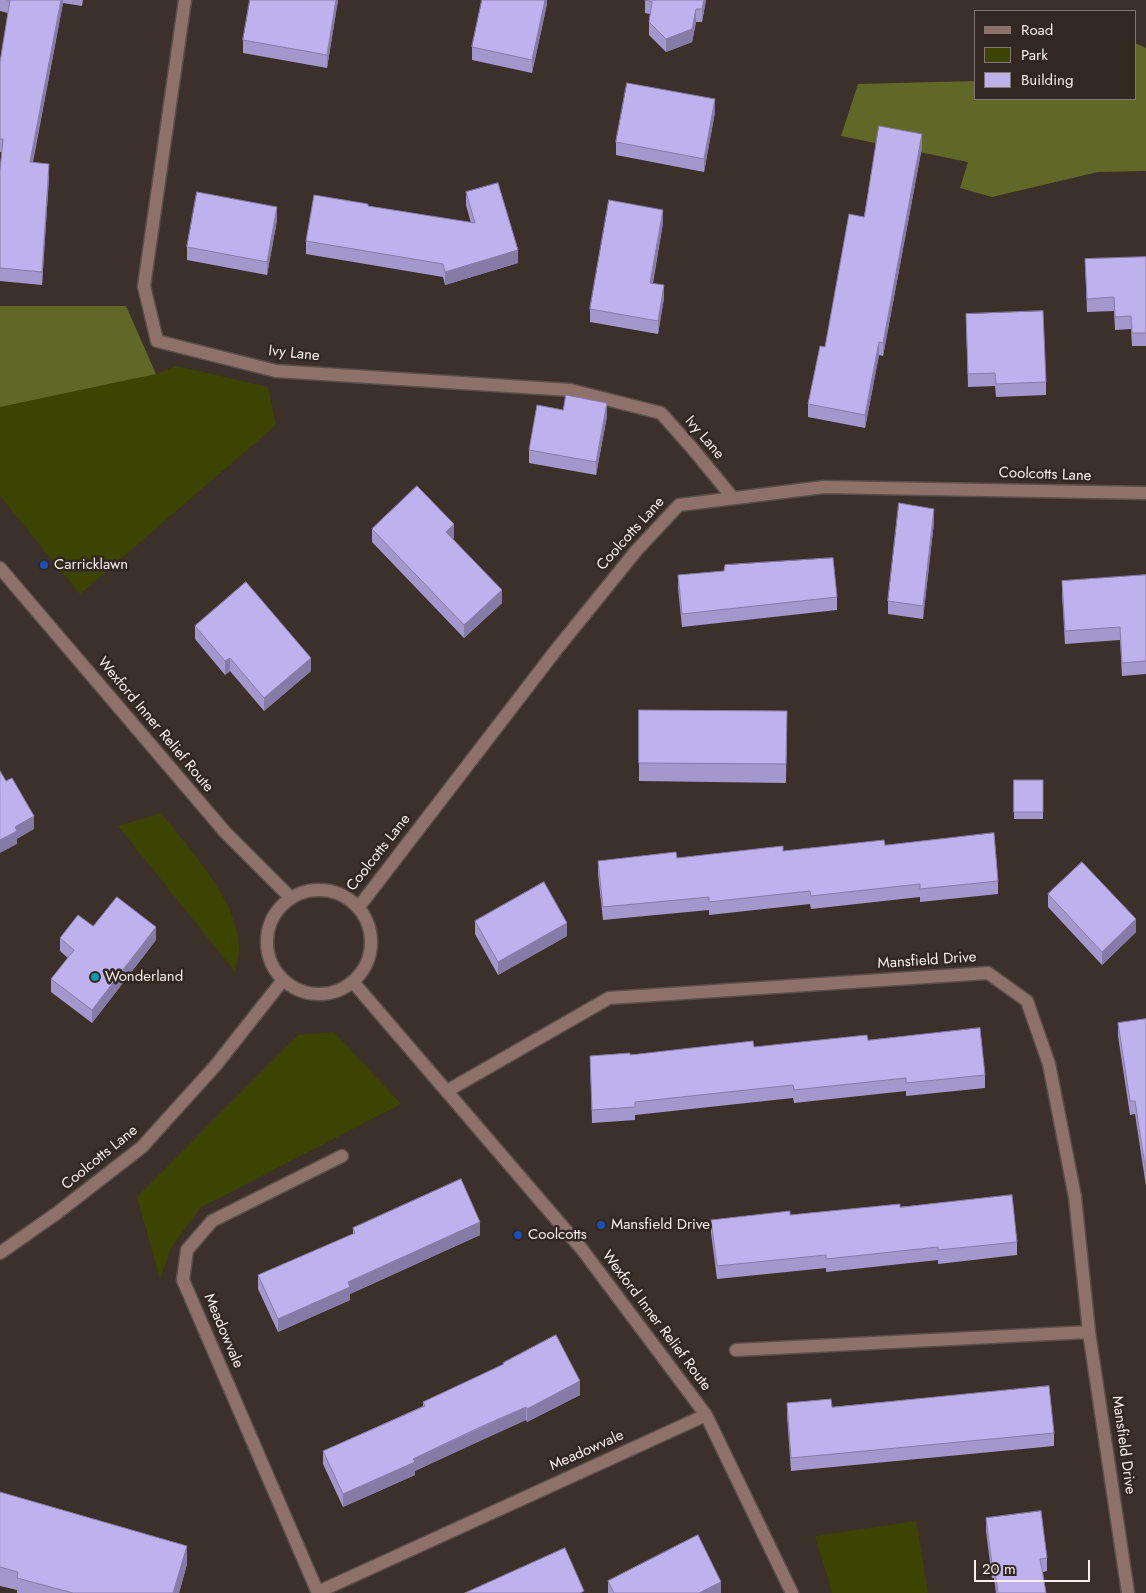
<!DOCTYPE html>
<html>
<head>
<meta charset="utf-8">
<style>
  body { margin:0 }
  #map { position:relative; width:1146px; height:1593px; overflow:hidden; background:#3c302a; font-family:Jost,sans-serif }
  canvas { display:block }
  .legend { position:absolute; left:974px; top:10px; width:162px; height:90px; box-sizing:border-box; background:#322721; border:1px solid #807772; margin:0; padding:6px 9px; list-style:none; font-size:15px; color:#f6efeb }
  .legend li { display:flex; align-items:center; gap:10px; height:25px }
  .legend b { width:25px; border:1px solid #807772 }
  .scale { position:absolute; left:974px; top:1560px; width:116px; height:22px; box-sizing:border-box; border:2px solid #f6efeb; border-top:0; padding-left:6px; font-size:15px; line-height:18px; white-space:nowrap; color:#f6efeb; -webkit-text-stroke:4px #322721; paint-order:stroke }
</style>
</head>
<body>
<div id="map">
<canvas width="1146" height="1593"></canvas>
<ul class="legend">
<li><b style="height:6px;background:#8f716b"></b>Road</li>
<li><b style="height:14px;background:#3d4300"></b>Park</li>
<li><b style="height:14px;background:#bfb0ee"></b>Building</li>
</ul>
<div class="scale">20 m</div>
</div>
<script>
const ctx = document.querySelector('canvas').getContext('2d');
ctx.lineJoin = 'round';
function fill(path, color) { ctx.fillStyle = color; ctx.fill(path, 'evenodd'); }
function stroke(path, color, width, dash) { ctx.strokeStyle = color; ctx.lineWidth = width; ctx.lineCap = dash ? 'butt' : 'round'; ctx.setLineDash(dash || []); ctx.stroke(path); }
function drawText(font, color, halo, rows, align = 'center') {
  ctx.font = font + ' Jost,sans-serif'; ctx.lineWidth = 5; ctx.setLineDash([]); ctx.textBaseline = 'middle'; ctx.strokeStyle = halo; ctx.fillStyle = color; for (const [text, x, y, turn = 0] of rows) {
    ctx.save(); ctx.translate(x, y); ctx.rotate((+turn || 0) * Math.PI / 180); ctx.textAlign = isNaN(turn) ? turn : align; if (halo) ctx.strokeText(text, 0, 0); ctx.fillText(text, 0, 0); ctx.restore();
  }
}
fill(new Path2D(`
  M177,366L268,387L276,425L80,594L0,496V407L156,374Z
  M161,813C188,847 237,900 239,945C240,953 236,963 235,972L118,826Z
  M334,1032L401,1104L200,1208L171,1248L160,1279L137,1197L298,1035Z
  M916,1521L928,1593H832L815,1536Z`), '#3d4300');
fill(new Path2D(`
  M1135,43L1146,48V171L1098,172L992,197L960,188L968,162L841,136L858,84L975,81V99H1135Z
  M0,306H126L156,374L0,407Z`), '#616827');
const minor = new Path2D(`
  M185,0L144,286L157,341L276,371L570,390L661,413L692,448L733,498
  M0,568L225,832L291,898
  M267 942a52 52 0 1 1 104 0a52 52 0 1 1-104 0Z
  M358,908L556,650L636,551L679,505L824,487L1146,493
  M353,982L581,1248L706,1415L792,1593
  M447,1091L609,998L988,973L1027,1001L1049,1064L1075,1197L1089,1332L1128,1593
  M0,1253L57,1213L142,1147L216,1065L283,980
  M736,1350L1089,1332
  M318,1592L706,1415
  M318,1593L183,1280L187,1250L212,1221L342,1156`);
stroke(minor, '#5a4f49', 15);
stroke(minor, '#8f716b', 12);
fill(new Path2D(`
  M0,0H83L82,6L63,3L33,162L49,177L42,285L0,281V170L2,152H0V62L8,13L0,11Z
  M338,0L327,68L243,53V40Z
  M547,0V4L532,73L472,60V47Z
  M645,0H706L702,22H696L692,42L666,52L649,35V22L650,14L645,13Z
  M715,112L704,172L616,155V142Z
  M922,147L883,356L879,355L865,428L808,417V404L864,217Z
  M466,192L518,263L445,285L443,277L306,254V241L368,206L471,223L466,205Z
  M277,220L267,275L187,260V247Z
  M663,223L653,283L664,298L658,334L590,322V309Z
  M1146,257V346H1132L1131,329L1115,330L1114,311L1087,312L1085,259Z
  M966,314L1046,382V395L996,397L995,386L968,387Z
  M563,410L607,416L596,475L529,463V450Z
  M934,522L923,619L888,614V601Z
  M372,529L454,537L453,539L502,603L464,638L372,542Z
  M678,575L837,597V610L682,627L678,588Z
  M1146,575V674L1122,676L1120,640L1065,644L1062,594V581Z
  M195,626L311,671L264,711L230,671L225,675L195,639Z
  M639,710L787,711L786,783L639,781Z
  M1014,780H1043V819H1014Z
  M885,845L998,881V894L920,902V897L811,909L810,904L709,915V910L603,920L598,874V861L677,858Z
  M1048,894L1136,932L1102,965L1048,907Z
  M475,921L567,936L498,975L475,934Z
  M93,926L156,940L92,1023L51,992V979L68,958L60,951V938Z
  M1146,1019V1186L1135,1114L1130,1115L1118,1036V1023Z
  M868,1040L985,1075V1088L906,1096V1091L794,1103L793,1098L635,1115V1120L592,1123L590,1056L630,1055Z
  M900,1207L1017,1242V1255L938,1264V1260L826,1272V1268L717,1279L711,1233V1220L790,1215Z
  M353,1228L480,1235L350,1294V1300L278,1332L258,1289V1275L353,1234Z
  M503,1363L580,1395L527,1422L526,1420L478,1441L415,1471V1475L343,1507L323,1464V1451L423,1406V1402L503,1365Z
  M787,1403L832,1407L1054,1433V1446L791,1471L787,1416Z
  M0,1492L187,1564L179,1593H17V1590L0,1586Z
  M986,1518L1047,1558V1571L1043,1572L1046,1593H996L994,1578H992L986,1531Z
  M608,1581L721,1593H608Z`), '#a497cd');
fill(new Path2D(`
  M61,0H63V3L30,175V162Z
  M336,0H338L327,68V55Z
  M545,0H547V4L532,73V60Z
  M704,0H706L702,22V9Z
  M696,9V22L692,42L666,52V39Z
  M715,99V112L704,172V159Z
  M922,134V147L883,356V343Z
  M49,164V177L42,285V272Z
  M277,207V220L267,275V262Z
  M663,210V223L650,296V283Z
  M518,250V263L445,285V272Z
  M664,285V298L658,334V321Z
  M879,342V355L865,428V415Z
  M607,403V416L596,475V462Z
  M934,509V522L923,619V606Z
  M454,524V537L446,545V532Z
  M502,590V603L464,638V625Z
  M230,658V671L225,675V661Z
  M311,658V671L264,711V698Z
  M34,816V829L17,839V844L0,853V840L15,827Z
  M1136,919V932L1102,965V952Z
  M567,923V936L498,975V962Z
  M156,927V940L92,1023V1010Z
  M480,1222V1235L350,1294V1300L278,1332V1319L348,1282Z
  M580,1381V1395L527,1422V1409Z
  M526,1407V1420L415,1471V1475L343,1507V1494L413,1459Z
  M187,1546V1564L179,1593H173Z
  M721,1582V1593H699Z`), '#867ba7');
const building = new Path2D(`
  M8,0H61L30,162L49,164L42,272L0,268V170L3,139H0V62L10,0Z
  M250,0H336L327,55L243,40Z
  M482,0H545L532,60L472,47Z
  M645,0H704L702,9H696L692,29L666,39L649,22L652,2Z
  M627,83L715,99L704,159L616,142Z
  M879,126L922,134L883,343L879,342L865,415L808,404L820,346L825,347L849,214L864,217Z
  M498,183L518,250L445,272L443,264L306,241L314,195L368,204V206L475,223L466,192Z
  M197,192L277,207L267,262L187,247Z
  M609,200L663,210L650,283L664,285L658,321L590,309Z
  M1146,257V333H1132L1131,316L1115,317L1114,297L1087,299L1085,259Z
  M1043,311L1046,382L996,384L995,373L968,374L966,314Z
  M566,395L607,403L596,462L529,450L537,405L563,410Z
  M417,486L454,524L446,532L502,590L464,625L372,529Z
  M899,503L934,509L923,606L888,601Z
  M833,558L837,597L682,614L678,575L724,571L725,565Z
  M1146,575V661L1122,663L1120,627L1065,631L1062,581Z
  M246,582L311,658L264,698L230,658L225,661L195,626Z
  M639,710L787,711L786,764L639,763Z
  M0,771L6,781L12,778L34,816L15,827L17,831L0,840Z
  M1014,780H1043V812H1014Z
  M994,833L998,881L920,889V884L811,896L810,891L709,902V897L603,907L598,861L676,852L677,858L783,846V851L884,840L885,845Z
  M1082,862L1136,919L1102,952L1048,894Z
  M544,882L567,923L498,962L475,921Z
  M117,897L156,927L92,1010L51,979L74,950L60,938L78,915L93,926Z
  M1146,1019V1172L1135,1101H1130L1118,1023Z
  M980,1028L985,1075L906,1083V1078L794,1090L793,1085L635,1102V1107L592,1110L590,1056L630,1053V1055L753,1041L754,1047L867,1035L868,1040Z
  M461,1179L480,1222L348,1282L350,1287L278,1319L258,1275L355,1233L353,1228Z
  M1012,1195L1017,1242L938,1250V1247L826,1259V1255L717,1266L711,1220L790,1211V1215L900,1204V1207Z
  M556,1335L580,1381L527,1409L526,1407L478,1428L413,1459L415,1462L343,1494L323,1451L425,1406L423,1402L504,1364L503,1363Z
  M1049,1386L1054,1433L791,1458L787,1403L831,1399L832,1407Z
  M0,1492L187,1546L173,1593H73L17,1578L18,1572L0,1567Z
  M1041,1511L1047,1558L1040,1559L1046,1593H998L994,1565H992L986,1518Z
  M698,1535L721,1582L699,1593H614L608,1581Z
  M565,1548L584,1591L580,1593H465Z`);
fill(building, '#bfb0ee');
stroke(building, '#867ba7', 1);
for (const [x, y, r, color] of [
  [44,565,5,"#1a4fb4"],
  [95,977,5,"#0f9aa8"],
  [601,1225,5,"#1a4fb4"],
  [518,1235,5,"#1a4fb4"]
]) { const dot = new Path2D(); dot.arc(x, y, r, 0, 2 * Math.PI); ctx.fillStyle = color; ctx.fill(dot); stroke(dot, '#322721', 2); }
drawText('15px', '#f6efeb', '#322721', [
  ["Ivy Lane",294,354,6],
  ["Ivy Lane",704,438,49],
  ["Coolcotts Lane",1045,475,2],
  ["Coolcotts Lane",631,534,-48],
  ["Wexford Inner Relief Route",155,725,50],
  ["Coolcotts Lane",379,853,-52],
  ["Mansfield Drive",927,961,-4],
  ["Coolcotts Lane",100,1158,-39],
  ["Wexford Inner Relief Route",656,1321,53],
  ["Meadowvale",223,1331,67],
  ["Mansfield Drive",1123,1445,82],
  ["Meadowvale",587,1451,-24]
]);
drawText('15px', '#f6efeb', '#322721', [
  ["Carricklawn",54,565],
  ["Wonderland",105,977],
  ["Mansfield Drive",611,1225],
  ["Coolcotts",528,1235]
], 'left');
</script>
</body>
</html>
